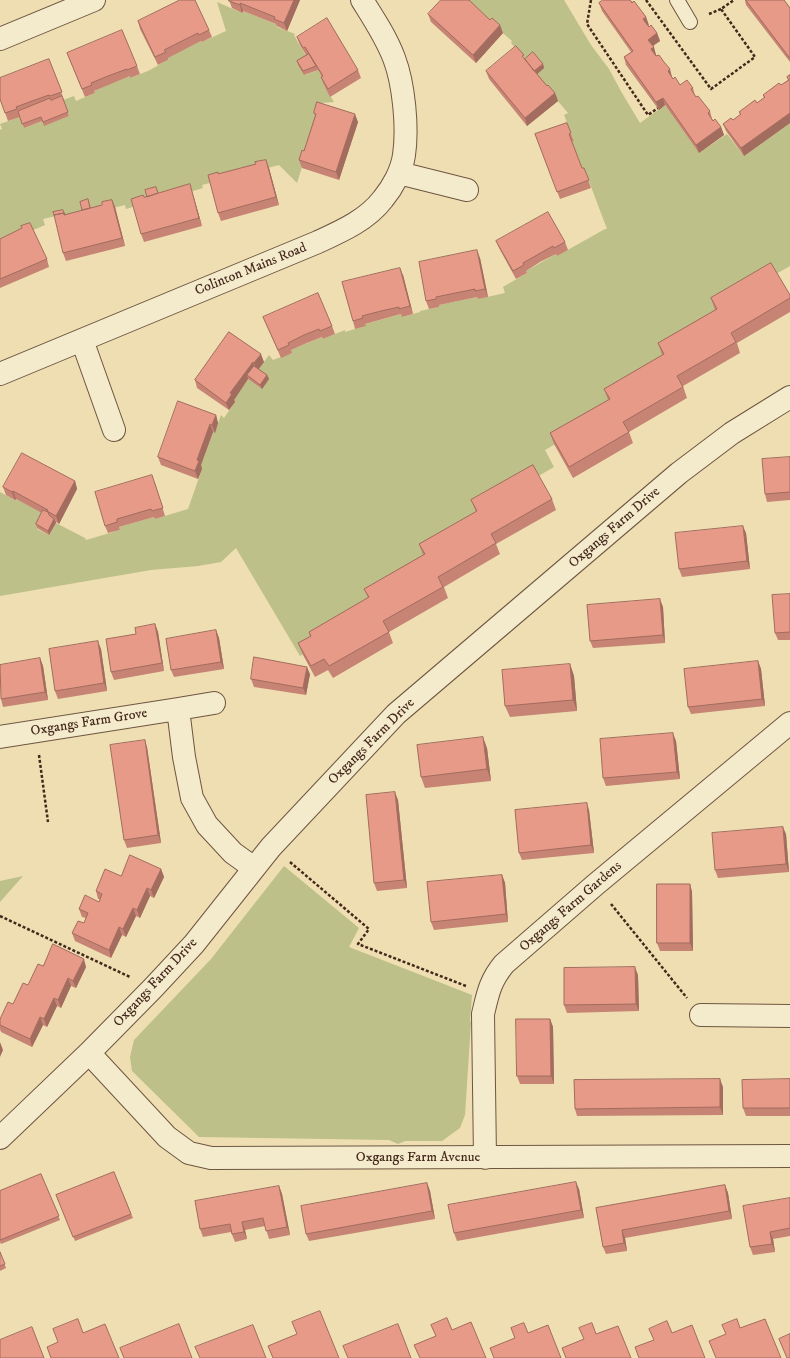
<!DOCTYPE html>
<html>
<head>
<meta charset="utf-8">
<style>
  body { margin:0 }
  canvas { display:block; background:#eedeb1 }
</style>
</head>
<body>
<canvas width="790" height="1358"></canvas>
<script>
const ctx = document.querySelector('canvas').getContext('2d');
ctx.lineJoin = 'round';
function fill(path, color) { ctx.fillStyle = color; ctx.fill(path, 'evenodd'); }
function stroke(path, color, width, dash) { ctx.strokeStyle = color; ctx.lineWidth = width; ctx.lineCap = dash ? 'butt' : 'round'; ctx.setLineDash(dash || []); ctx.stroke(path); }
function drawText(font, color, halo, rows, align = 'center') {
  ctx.font = font + ' "IM FELL DW Pica",serif'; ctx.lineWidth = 4; ctx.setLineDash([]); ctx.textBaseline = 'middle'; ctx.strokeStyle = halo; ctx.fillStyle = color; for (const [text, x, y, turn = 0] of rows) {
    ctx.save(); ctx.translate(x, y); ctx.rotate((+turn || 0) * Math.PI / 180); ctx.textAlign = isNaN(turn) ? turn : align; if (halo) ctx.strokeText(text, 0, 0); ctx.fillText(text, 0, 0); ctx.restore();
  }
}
fill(new Path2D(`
  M465,0H564L591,45L609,69L622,93L640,123L665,105L699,153L727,134L744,156L790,123V266L715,309L721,321L662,355L614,410L545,450L554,467L476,512L315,648L300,656L236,548L221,562L198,566L151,570L0,596V492L15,500L16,499L45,514L37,529L49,535L56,523L85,538L86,540L120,530L119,527L154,517L155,519L188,509L202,469L200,468L213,432H215L221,415L224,418L235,402L233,401L248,379L262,389L257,371L269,355L273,360L291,353V350L322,337L323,339L345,330V332L365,326V324L402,314L403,317L420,312V311L439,307V305L477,297L478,299L505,293L503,287L527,273L526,271L556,254L557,256L605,229H607L587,176H585L572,141L574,140L564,115L568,113L551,93L535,76L544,67L527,63L511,43L512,41Z
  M217,2L242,13L243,11L278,25L277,27L295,34L294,35L306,56L305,75L318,70L326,84L324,85L334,102L322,103L297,183L279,165L202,185L203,188L149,204L146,203L126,209L125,205L105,210L93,216L89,203L85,218L67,222L65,214L43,219L45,225L24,234L0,248V130L2,129L0,124L20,117L24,128L42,121L45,125L69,116L63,100L74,96L76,101L95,93L94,91L130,76V78L148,71L168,60L167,58L201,41L202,42L226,31Z
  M284,866L359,928L349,947L472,995L470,1021L471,1022L465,1115L460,1128L442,1141H405L398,1144L389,1140L199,1137L132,1071L130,1057L134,1040L211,959Z
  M23,876L0,902V881Z`), '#bdc088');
const service = new Path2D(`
  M677,0L690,22`);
const minor = new Path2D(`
  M0,39L94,0
  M399,173L467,190
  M82,340L114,430
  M0,374L318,242C342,231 367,220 383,199C393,187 402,170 404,155C408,128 404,84 394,58C386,37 374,19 362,0
  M178,709L214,703
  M0,737L178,709L184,757L192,798L207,825L233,853L254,868
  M701,1015L790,1016
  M89,1053L167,1137L189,1153L211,1158L790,1156
  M0,1138L89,1053L153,988L194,944L271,847L396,714L679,473L732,433L790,397
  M485,1158L483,1014C488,993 490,981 504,964L595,885L790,723`);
stroke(service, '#6e5641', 16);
stroke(minor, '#6e5641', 24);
stroke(new Path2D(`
  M591,0L587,24L648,115L658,108
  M646,0L711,89L755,57L721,9L734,0
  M709,14L721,9
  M39,755L48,822
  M290,862L369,929L358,944L466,986
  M611,904L687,998
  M0,916L130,977`), '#44281c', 2.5, [3, 2]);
stroke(service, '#f4eacc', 14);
stroke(minor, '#f4eacc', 22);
fill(new Path2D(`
  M229,0H300L287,31L277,26L276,24L243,11L242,13L232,8Z
  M745,0H784L790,8V62L746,5Z
  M632,1L646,17L649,27L657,33L660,41L653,46L656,55L672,78L680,85L693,88L695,96L710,111L712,119L721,127L724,135L699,153L665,105L659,110L626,65L624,57L631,52L602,11L599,3Z
  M428,14L503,33L476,63L431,22Z
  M138,21L209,30L212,37L202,42L201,41L168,58V60L158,65L140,29Z
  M297,37L358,70L361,78L330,97L324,85L321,77H322L318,70L304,75L298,65L297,61L306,55L300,45Z
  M67,53L137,66L140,74L130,78V76L111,84L94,91L95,93L85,97Z
  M49,59L64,100H63L69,116L44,126L42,121L24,128L19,115L20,117L8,121L0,99Z
  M525,59L543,64L544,68L537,74L547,86L555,93L558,101L527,126L489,79L486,71Z
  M790,75V123L744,156L726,131L723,124L733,120L740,115L739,112L757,103L764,98L763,95L781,85L788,80L787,77Z
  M314,113L358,122L339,180L302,168L299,160L304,151L315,116Z
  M567,123L574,141H572L582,168H584L591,188L560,199L535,134Z
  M256,164L269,168L279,205L221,221L218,213L219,174Z
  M192,191L202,226L144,242L141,234L158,193Z
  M88,199L91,208L102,205L112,200L115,207L125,246L66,261L63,253L82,210Z
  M22,229L47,259L49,267L0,288V239Z
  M496,241L565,242L568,250L557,256L556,254L540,262L526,271L527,273L516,279L499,248Z
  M480,258L488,297L478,299L477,297L439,305V307L429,309L426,301Z
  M403,275L413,314L402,317L401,314L365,324L366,326L355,329L353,321Z
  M790,295V312L737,343L740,353L683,386L687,398L629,432L633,443L573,478L554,444L550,433L608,400L604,389L662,355L658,343L715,310L711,298Z
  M263,317L332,326L335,334L323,339L322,337L307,343L291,350L292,353L281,358Z
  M229,332L264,362L259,369L267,375L269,379L262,389L248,379L234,400L235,402L229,410L197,388L195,380Z
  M216,415L218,423L215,433L213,432L201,465L202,469L198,479L161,465L158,457Z
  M790,457V500L767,502L765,494Z
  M75,481L77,489L59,524L56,522L49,535L37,528L36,524L42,513L16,499L15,500L6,495L3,487Z
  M155,483L165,516L155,519L154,517L119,527L120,530L108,533L105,526Z
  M552,499L556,510L496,544L500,554L444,587L448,598L389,632L393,643L333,678L328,670L315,677L303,655L298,643L310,637L309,632L368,598L364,589L423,555L419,544L476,512L471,500Z
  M746,533L750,569L682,577L679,569Z
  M790,594V640H778L775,633Z
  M663,607L665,643L593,648L590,641Z
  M155,624L158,632L164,671L114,680L111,672L136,634Z
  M216,630L219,638L224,669L174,677L171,670Z
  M101,649L107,691L58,699L55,691Z
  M40,658L43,666L48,700L3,707L1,699Z
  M758,661L761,669L765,706L691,714L688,707Z
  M570,664L574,676L577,711L510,717L505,706Z
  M310,674L306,695L254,687L251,679Z
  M676,741L680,779L606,786L603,778Z
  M147,747L161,843L127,848L124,840Z
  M487,748L491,781L425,788L421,777Z
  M398,800L407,888L377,891L374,883Z
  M589,810L594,853L522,860L519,853Z
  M786,834L789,872L718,878L715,870Z
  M161,869L164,877L154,898L150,896L140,918L136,916L126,937L122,935L111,958L75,941L72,933L84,923L86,918L82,917L79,909L99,902L100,899H98L96,891L121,876Z
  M502,875L505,883L508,922L434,930L431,922Z
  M690,884L692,892L693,951H660L657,943Z
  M43,966L86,967L76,988L71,986L61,1008L57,1006L47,1027L43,1025L32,1047L1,1032L0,1029V1019L13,1004Z
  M638,975L639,1011L567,1013L564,1005Z
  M550,1019L553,1027L554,1084H520L517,1076Z
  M790,1079V1116H746L743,1108Z
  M723,1087V1115L577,1116L575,1109Z
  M114,1172L133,1218L75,1241L56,1195Z
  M41,1174L60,1220L1,1244L0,1242V1191Z
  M427,1183L430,1191L435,1219L309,1241L306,1234Z
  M725,1185L728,1193L732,1219L625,1238L627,1251L606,1254L603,1247L596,1208Z
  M279,1186L282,1194L290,1235L269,1239L265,1226L245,1230L247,1239L235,1242L231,1232L203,1237L200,1229Z
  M579,1189L584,1218L457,1241L454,1233Z
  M790,1198V1236L773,1239L775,1252L753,1255L750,1247Z
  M0,1252L6,1268L0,1271Z`), '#c78474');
fill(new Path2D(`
  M294,0H300L287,31L284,23Z
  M240,3L243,11L242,13L240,5Z
  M646,17L649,25L646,26L643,19Z
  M500,25L503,33L476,63L473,55Z
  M657,33L660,41L651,47L648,40Z
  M654,47L656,55L654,57L651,49Z
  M543,64L544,68L535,76L533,72Z
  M670,69L672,77L671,79L668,71Z
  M555,93L558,101L527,126L525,118Z
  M663,98L665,105L659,110L656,102Z
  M790,113V123L744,156L741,148Z
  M355,114L358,122L339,180L336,172Z
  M721,127L724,135L699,153L696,145Z
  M266,160L269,168L279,205L276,197Z
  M190,184L202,226L199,218Z
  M112,200L115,207L125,246L122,238Z
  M477,250L480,258L488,297L485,289Z
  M400,268L403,275L413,314L410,306Z
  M261,354L264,362L257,371L254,363Z
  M253,362L255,370L247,375L248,379L234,400L235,402L229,410L226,403L230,393Z
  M267,375L269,379L262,389L260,385Z
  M216,415L218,423L215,433L212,425Z
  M210,424L213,432L201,465L202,469L198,479L195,471L197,460Z
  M75,481L77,489L59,524L56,516Z
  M13,491L16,499L15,500L12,492Z
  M54,519L56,523L49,535L48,531Z
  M743,526L746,533L750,569L747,561Z
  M660,599L663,607L665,643L663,635Z
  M155,624L158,632L164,671L162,663Z
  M216,630L219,638L224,669L221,662Z
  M98,641L101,649L107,691L104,683Z
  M40,658L43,666L48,700L45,692Z
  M758,661L761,669L765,706L762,699Z
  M570,664L574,676L577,711L573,700Z
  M307,667L310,674L306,695L303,688Z
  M673,733L676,741L680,779L677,772Z
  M483,737L487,748L491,781L487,769Z
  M145,740L147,747L161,843L158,835Z
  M395,792L398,800L407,888L404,880Z
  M587,803L589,810L594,853L591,845Z
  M783,827L786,834L789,872L786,864Z
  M161,869L164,877L154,898L151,890Z
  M502,875L505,883L508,922L506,914Z
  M690,884L692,892L693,951L690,943Z
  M147,888L150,896L140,918L137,910Z
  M133,908L136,916L126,937L123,929Z
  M119,927L122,935L111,958L109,950Z
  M84,959L86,967L76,988L73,981Z
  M635,967L638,975L639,1011L636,1004Z
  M68,978L71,986L61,1008L58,1000Z
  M54,998L57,1006L47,1027L44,1019Z
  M40,1017L43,1025L32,1047L30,1039Z
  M550,1019L553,1027L554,1084L551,1076Z
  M0,1042L3,1050L0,1057Z
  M720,1079L723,1087V1115L720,1107Z
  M576,1182L579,1189L584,1218L581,1210Z
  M427,1183L430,1191L435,1219L432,1211Z
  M725,1185L728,1193L732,1219L729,1211Z
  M279,1186L282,1194L290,1235L287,1227Z
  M242,1222L245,1230L247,1239L244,1232Z
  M622,1230L625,1238L627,1251L624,1243Z
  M770,1232L773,1239L775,1252L772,1244Z`), '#a26c5e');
const building = new Path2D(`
  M180,0H195L209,30L199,35L198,33L164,50L166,52L155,57L138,21Z
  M229,0H294L284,23L274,19L275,17L240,3V5L229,1Z
  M441,0H469L490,20L492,18L500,25L473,55L428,14Z
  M603,0H630L632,3L634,1L646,17L643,19L649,27L651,25L657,33L648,40L654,47L651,49L656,56L659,55L664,62L670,69L668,71L673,79L675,77L680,85L687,80L693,88L691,89L696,97L698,96L710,111L708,113L713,121L715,119L721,127L696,145L663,98L656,102L624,57L633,51L599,3Z
  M746,0H784L790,8V58Z
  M327,18L358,70L328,89L321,77L323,76L305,47L303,48L297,37Z
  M122,30L137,66L127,70V69L108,76L91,83L92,85L82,89L67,53Z
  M516,46L524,55L522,56L547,86L548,85L555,93L525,118L486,71Z
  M533,52L543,64L534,71L525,59Z
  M309,54L316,66L303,71L297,61Z
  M49,59L62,92L50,96L49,95L32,101L16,107L17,109L5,113L0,99V78Z
  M790,75V113L741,148L723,124L731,118L733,120L741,114L739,112L755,100L757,103L765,97L763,95L779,83L781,85L789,80L787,77Z
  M62,96L68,112L43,122L41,117L22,124L18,111L50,98L51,100Z
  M317,102L355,114L336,172L299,160L302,150L304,151L316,114L314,113Z
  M567,123L571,133L569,134L582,168H584L589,180L557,192L535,134Z
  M266,160L276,197L218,213L208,175L218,172V174L256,164L255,162Z
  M190,184L199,218L141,234L131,199L143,195L144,197Z
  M156,187L158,193L147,197L145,190Z
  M88,199L90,208L82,210L80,202Z
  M112,200L122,238L63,253L54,215L64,213V215L102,205V202Z
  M63,210L65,215L64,213L54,215L53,212Z
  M548,212L565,242L554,248L553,246L537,255L523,263L524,265L513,271L496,241Z
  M30,223L47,259L0,279V239L22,228L21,226Z
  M477,250L485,289L475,291V289L436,297V299L426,301L419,262Z
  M771,263L790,295V298L731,333L736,342L677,376L683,387L623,422L629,432L569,467L550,433L610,399L604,389L664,354L658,343L717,309L711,298Z
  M400,268L410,306L399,309V307L381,311L362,316L363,318L353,321L342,282Z
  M318,293L332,326L320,331L319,329L304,335L288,343L289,345L278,350L263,317Z
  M229,332L261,354L254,363L253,362L242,377L230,393L232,394L226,403L195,380Z
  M254,366L267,375L260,385L247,375Z
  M178,401L216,415L212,425L210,424L197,460L199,461L195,471L158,457Z
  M22,453L75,481L56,516L47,511L48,510L13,491L12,492L3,487Z
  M790,457V492L765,494L762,459Z
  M533,465L552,499L491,534L496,543L438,577L443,587L383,621L389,632L329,666L324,659L311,666L298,643L311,636L309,632L369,597L364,589L425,554L419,544L477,511L471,500Z
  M152,475L163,508L152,511L151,509L117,519V522L105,526L95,492Z
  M43,510L48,512L49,515L54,519L48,531L36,524Z
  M743,526L747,561L679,569L675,533Z
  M790,594V632L775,633L772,595Z
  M660,599L663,635L590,641L587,605Z
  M155,624L162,663L111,672L106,639L136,634L135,628Z
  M216,630L221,662L171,670L166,639Z
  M98,641L104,683L55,691L49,649Z
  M254,657L307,667L303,688L251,679Z
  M40,658L45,692L1,699L0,665Z
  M758,661L762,699L688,707L684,669Z
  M570,664L573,700L505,706L502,670Z
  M673,733L677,772L603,778L600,739Z
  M483,737L487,769L421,777L417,745Z
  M145,740L158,835L124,840L110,745Z
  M395,792L404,880L374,883L366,795Z
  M587,803L591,845L519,853L515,810Z
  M783,827L786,864L715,870L712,833Z
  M130,855L161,869L151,890L147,888L137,910L133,908L123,929L119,927L109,950L72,933L78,921L84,923L88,913L79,909L85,895L99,902L102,894L96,891L105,869L121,876Z
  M502,875L506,914L431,922L427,882Z
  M657,884H690V943H657Z
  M53,944L84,959L73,981L68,978L58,1000L54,998L44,1019L40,1017L30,1039L0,1025V1019L8,1002L13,1004L23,983L28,985L38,964L43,966Z
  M635,967L636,1004L564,1005V968Z
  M516,1019H550L551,1076H517Z
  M720,1079V1107L575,1109L574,1080Z
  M790,1079V1108H743L742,1080Z
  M114,1172L131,1214L73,1237L56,1195Z
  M41,1174L59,1216L0,1240V1191Z
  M576,1182L581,1210L454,1233L448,1205Z
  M427,1183L432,1211L306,1234L301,1206Z
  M725,1185L729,1211L622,1230L624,1243L603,1247L596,1208Z
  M279,1186L287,1227L266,1231L263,1218L242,1222L244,1232L232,1234L230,1224L200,1229L195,1201Z
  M790,1198V1228L770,1232L772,1244L750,1247L743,1206Z
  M0,1252L5,1264L0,1266Z
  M320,1311L339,1358H273L268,1346L297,1334L292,1322Z
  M447,1318L452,1330L471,1322L486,1358H420L414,1345L436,1336L431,1325Z
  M78,1319L83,1333L105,1324L119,1358H51L47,1347L58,1342L53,1329Z
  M737,1319L740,1328L765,1319L781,1358H716L709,1341L726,1334L722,1325Z
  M667,1321L672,1333L692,1325L705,1358H639L635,1347L654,1340L649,1329Z
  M524,1323L528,1333L548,1325L561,1358H494L490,1348L515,1338L511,1328Z
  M592,1323L596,1334L618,1326L631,1358H566L562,1348L584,1339L579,1328Z
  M179,1324L192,1358H124L120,1348Z
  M398,1324L411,1358H348L343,1346Z
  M253,1325L266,1358H200L195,1347Z
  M32,1327L44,1358H0V1340Z
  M790,1334V1358H787L779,1339Z`);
fill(building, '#e79a87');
stroke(building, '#a26c5e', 1);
drawText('14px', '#44281c', '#f4eacc', [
  ["Colinton Mains Road",251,270,-22],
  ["Oxgangs Farm Drive",615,528,-41],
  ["Oxgangs Farm Grove",89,723,-9],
  ["Oxgangs Farm Drive",372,742,-45],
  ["Oxgangs Farm Gardens",571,907,-41],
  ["Oxgangs Farm Drive",156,983,-47],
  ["Oxgangs Farm Avenue",418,1158]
]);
</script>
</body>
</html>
